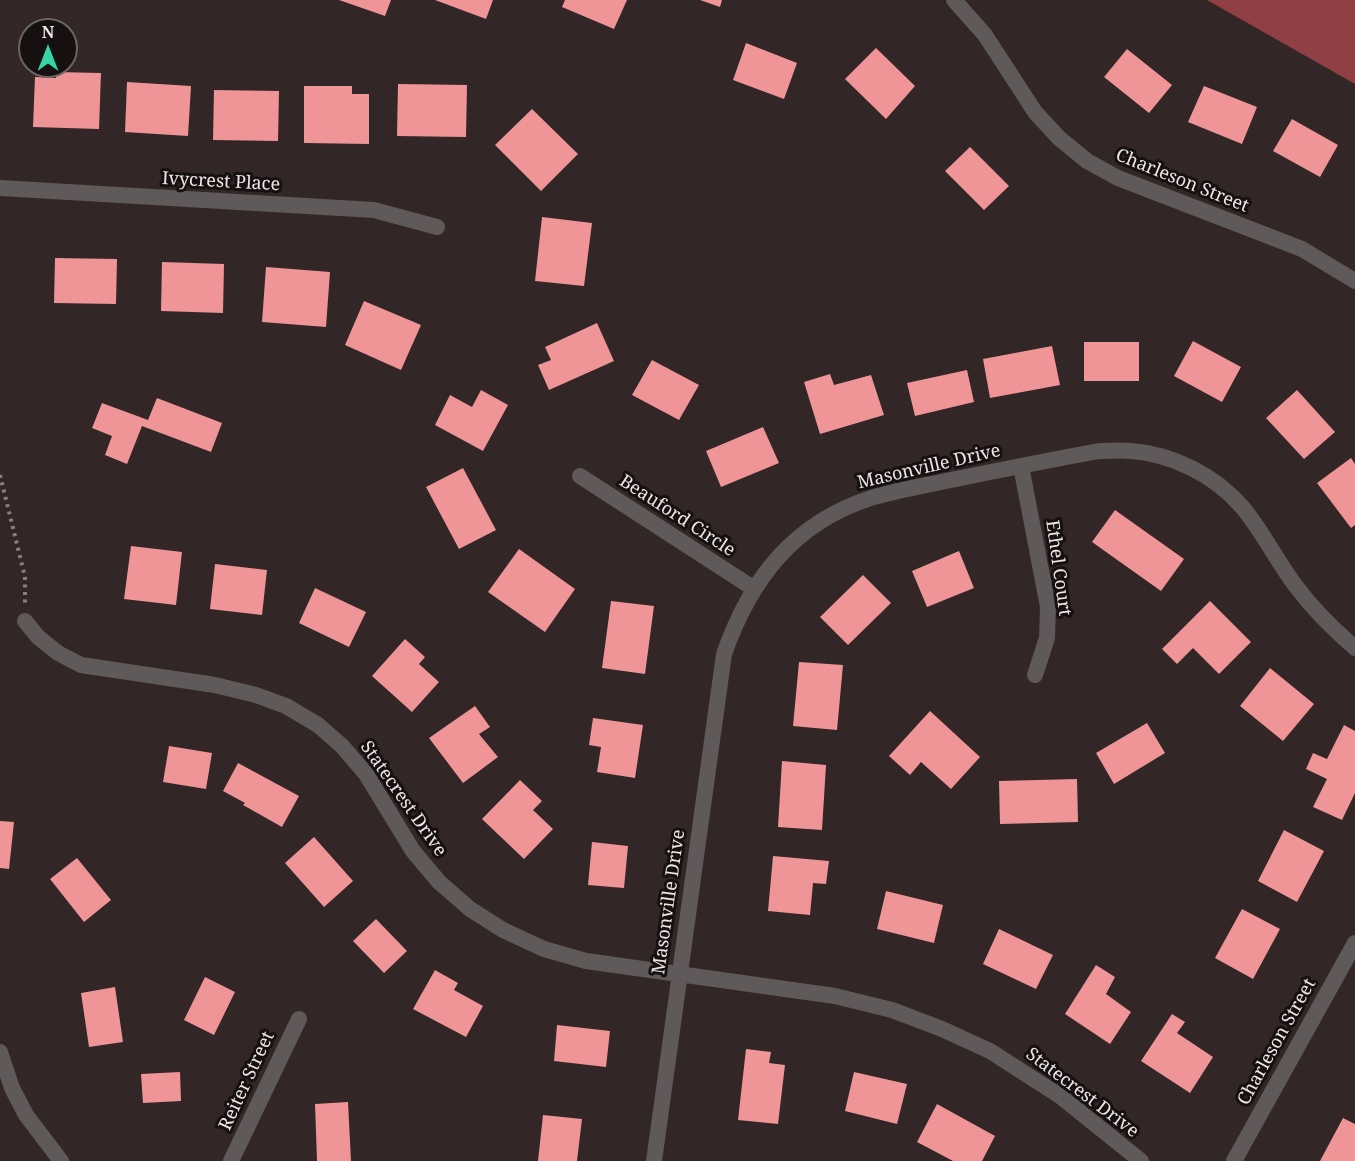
<!DOCTYPE html>
<html>
<head>
<meta charset="utf-8">
<style>
  body { margin:0 }
  #map { position:relative; width:1355px; height:1161px; overflow:hidden; background:#322626; font-family:"Noto Serif",serif }
  canvas { display:block }
  .north { position:absolute; left:18px; top:18px; width:60px; height:60px; box-sizing:border-box; background:#161010; border:2px solid #6c6565; border-radius:50%; rotate:0deg; font-size:16px; font-weight:700; line-height:24px; text-align:center; color:#eee5e5 }
  .north::after { content:''; display:block; margin:auto; width:21px; height:27px; background:#37d4a6; clip-path:polygon(50% 0,100% 100%,50% 72%,0 100%) }
</style>
</head>
<body>
<div id="map">
<canvas width="1355" height="1161"></canvas>
<div class="north">N</div>
</div>
<script>
const ctx = document.querySelector('canvas').getContext('2d');
ctx.lineJoin = 'round';
function fill(path, color) { ctx.fillStyle = color; ctx.fill(path, 'evenodd'); }
function stroke(path, color, width, dash) { ctx.strokeStyle = color; ctx.lineWidth = width; ctx.lineCap = dash ? 'butt' : 'round'; ctx.setLineDash(dash || []); ctx.stroke(path); }
function drawText(font, color, halo, rows, align = 'center') {
  ctx.font = font + ' "Noto Serif",serif'; ctx.lineWidth = 6; ctx.setLineDash([]); ctx.textBaseline = 'middle'; ctx.strokeStyle = halo; ctx.fillStyle = color; for (const [text, x, y, turn = 0] of rows) {
    ctx.save(); ctx.translate(x, y); ctx.rotate((+turn || 0) * Math.PI / 180); ctx.textAlign = isNaN(turn) ? turn : align; if (halo) ctx.strokeText(text, 0, 0); ctx.fillText(text, 0, 0); ctx.restore();
  }
}
fill(new Path2D(`
  M1207,0H1355V84Z`), '#903f44');
fill(new Path2D(`
  M339,0H391L385,16Z
  M435,0H493L486,19Z
  M565,0H627L614,29L562,7Z
  M700,0H722L720,7Z
  M746,43L797,63L784,99L733,80Z
  M876,48L915,86L886,119L845,79Z
  M1127,49L1172,85L1149,113L1104,77Z
  M56,72L101,73L99,129L33,127L35,77L56,78Z
  M127,82L191,86L188,136L125,132Z
  M398,84L467,85L466,137L397,136Z
  M304,86H352V94H369V144L304,143Z
  M1204,86L1257,107L1242,144L1188,122Z
  M214,90L279,91L278,141L213,140Z
  M532,109L578,154L541,191L495,145Z
  M1292,119L1338,145L1320,177L1273,151Z
  M970,147L1009,186L984,210L945,171Z
  M542,217L592,223L584,286L535,281Z
  M55,258L117,259L116,304L54,303Z
  M162,262L224,264L223,313L161,311Z
  M266,267L330,272L326,327L262,322Z
  M364,301L421,325L401,370L345,345Z
  M597,323L614,361L549,390L538,365L551,360L545,347Z
  M1193,341L1241,367L1222,402L1174,376Z
  M1084,342H1139V381H1084Z
  M1052,346L1060,385L990,398L983,359Z
  M652,360L699,385L679,420L632,395Z
  M967,370L974,402L915,416L907,383Z
  M830,374L834,385L871,375L884,415L820,434L804,382Z
  M481,390L508,405L483,451L435,425L450,395L472,407Z
  M1297,390L1335,432L1304,459L1266,418Z
  M157,398L222,423L211,452L142,426L127,464L105,455L112,436L92,428L102,403L148,420Z
  M763,427L779,463L721,487L706,451Z
  M1351,458L1355,464V525L1351,528L1317,483Z
  M463,468L496,530L459,549L426,487Z
  M1115,510L1184,559L1161,591L1092,542Z
  M131,546L182,552L176,605L124,599Z
  M519,549L575,589L545,632L488,592Z
  M959,551L974,588L927,607L912,571Z
  M215,564L267,570L262,615L210,609Z
  M863,575L891,603L848,645L820,617Z
  M315,588L366,612L349,647L299,623Z
  M611,601L654,606L645,674L602,668Z
  M1210,601L1251,642L1219,674L1193,648L1177,664L1162,649Z
  M405,639L425,657L419,664L439,682L412,712L372,676Z
  M799,662L843,665L837,730L793,726Z
  M1270,668L1314,704L1283,741L1240,706Z
  M475,706L490,727L479,734L498,757L463,783L429,738Z
  M930,711L980,757L951,789L921,762L910,775L889,756Z
  M593,718L643,725L635,778L597,772L601,747L589,745Z
  M1147,723L1165,753L1114,784L1096,753Z
  M1344,725L1355,731V793L1342,820L1313,807L1327,779L1306,769L1313,753L1327,759Z
  M169,746L212,753L206,789L163,782Z
  M782,761L826,765L822,830L778,827Z
  M238,763L299,796L282,827L243,805L245,803L223,791Z
  M1077,779L1078,822L1000,824L999,781Z
  M520,780L542,801L533,810L553,829L524,859L482,819Z
  M0,821L14,822L9,869L0,868Z
  M1284,830L1324,851L1297,902L1258,881Z
  M314,837L353,881L324,907L285,863Z
  M592,842L628,846L624,888L588,885Z
  M773,856L829,861L826,884L813,883L810,915L768,911Z
  M77,858L111,900L84,922L50,879Z
  M886,891L943,905L934,943L877,929Z
  M1242,909L1280,929L1253,979L1215,958Z
  M376,919L407,951L384,973L353,941Z
  M999,929L1053,955L1036,989L983,964Z
  M1096,965L1115,977L1106,994L1131,1012L1110,1044L1065,1014Z
  M435,970L458,983L454,990L483,1006L466,1037L413,1009Z
  M205,977L235,992L214,1035L184,1020Z
  M115,987L123,1042L89,1047L81,993Z
  M1172,1014L1185,1022L1177,1033L1213,1057L1190,1093L1141,1061Z
  M557,1025L610,1031L606,1067L554,1061Z
  M746,1049L771,1052L769,1063L785,1065L778,1124L738,1120Z
  M180,1072L181,1101L143,1103L141,1074Z
  M854,1072L907,1084L897,1124L845,1111Z
  M348,1102L351,1161H317L315,1104Z
  M937,1104L995,1136L982,1161H953L917,1142Z
  M543,1115L582,1119L577,1161H538Z
  M1343,1118L1355,1124V1161H1320Z`), '#ef9597');
stroke(new Path2D(`
  M0,475L25,577V603`), '#897f7f', 4, [3, 4.5]);
stroke(new Path2D(`
  M954,0L985,35L1035,112L1059,138L1087,161L1118,178L1302,249L1355,281
  M0,188L374,210L437,227
  M1021,466L1048,607L1047,638L1035,675
  M580,476L753,588
  M25,621L38,637L58,653L81,665L215,685L256,695L286,706L318,725L342,746L366,774L413,851L439,882L470,909L503,930L544,949L586,961L835,996L892,1010L942,1029L990,1051L1060,1096L1141,1161
  M0,1052L12,1088L26,1115L61,1161
  M231,1161L299,1019
  M654,1161L724,654C750,580 793,523 871,498C897,490 924,486 951,480C1000,470 1050,460 1099,451C1109,451 1121,450 1131,451C1173,454 1216,476 1243,508C1263,532 1276,560 1295,585C1312,608 1333,629 1355,648
  M1234,1161L1355,943`), '#5f5959', 16);
drawText('18px', '#eee5e5', '#161010', [
  ["Charleson Street",1182,181,22],
  ["Ivycrest Place",221,182,3],
  ["Masonville Drive",929,467,-13],
  ["Beauford Circle",677,516,33],
  ["Ethel Court",1058,568,82],
  ["Statecrest Drive",403,799,55],
  ["Masonville Drive",669,902,-82],
  ["Charleson Street",1277,1042,-61],
  ["Reiter Street",247,1081,-65],
  ["Statecrest Drive",1082,1093,37]
]);
</script>
</body>
</html>
